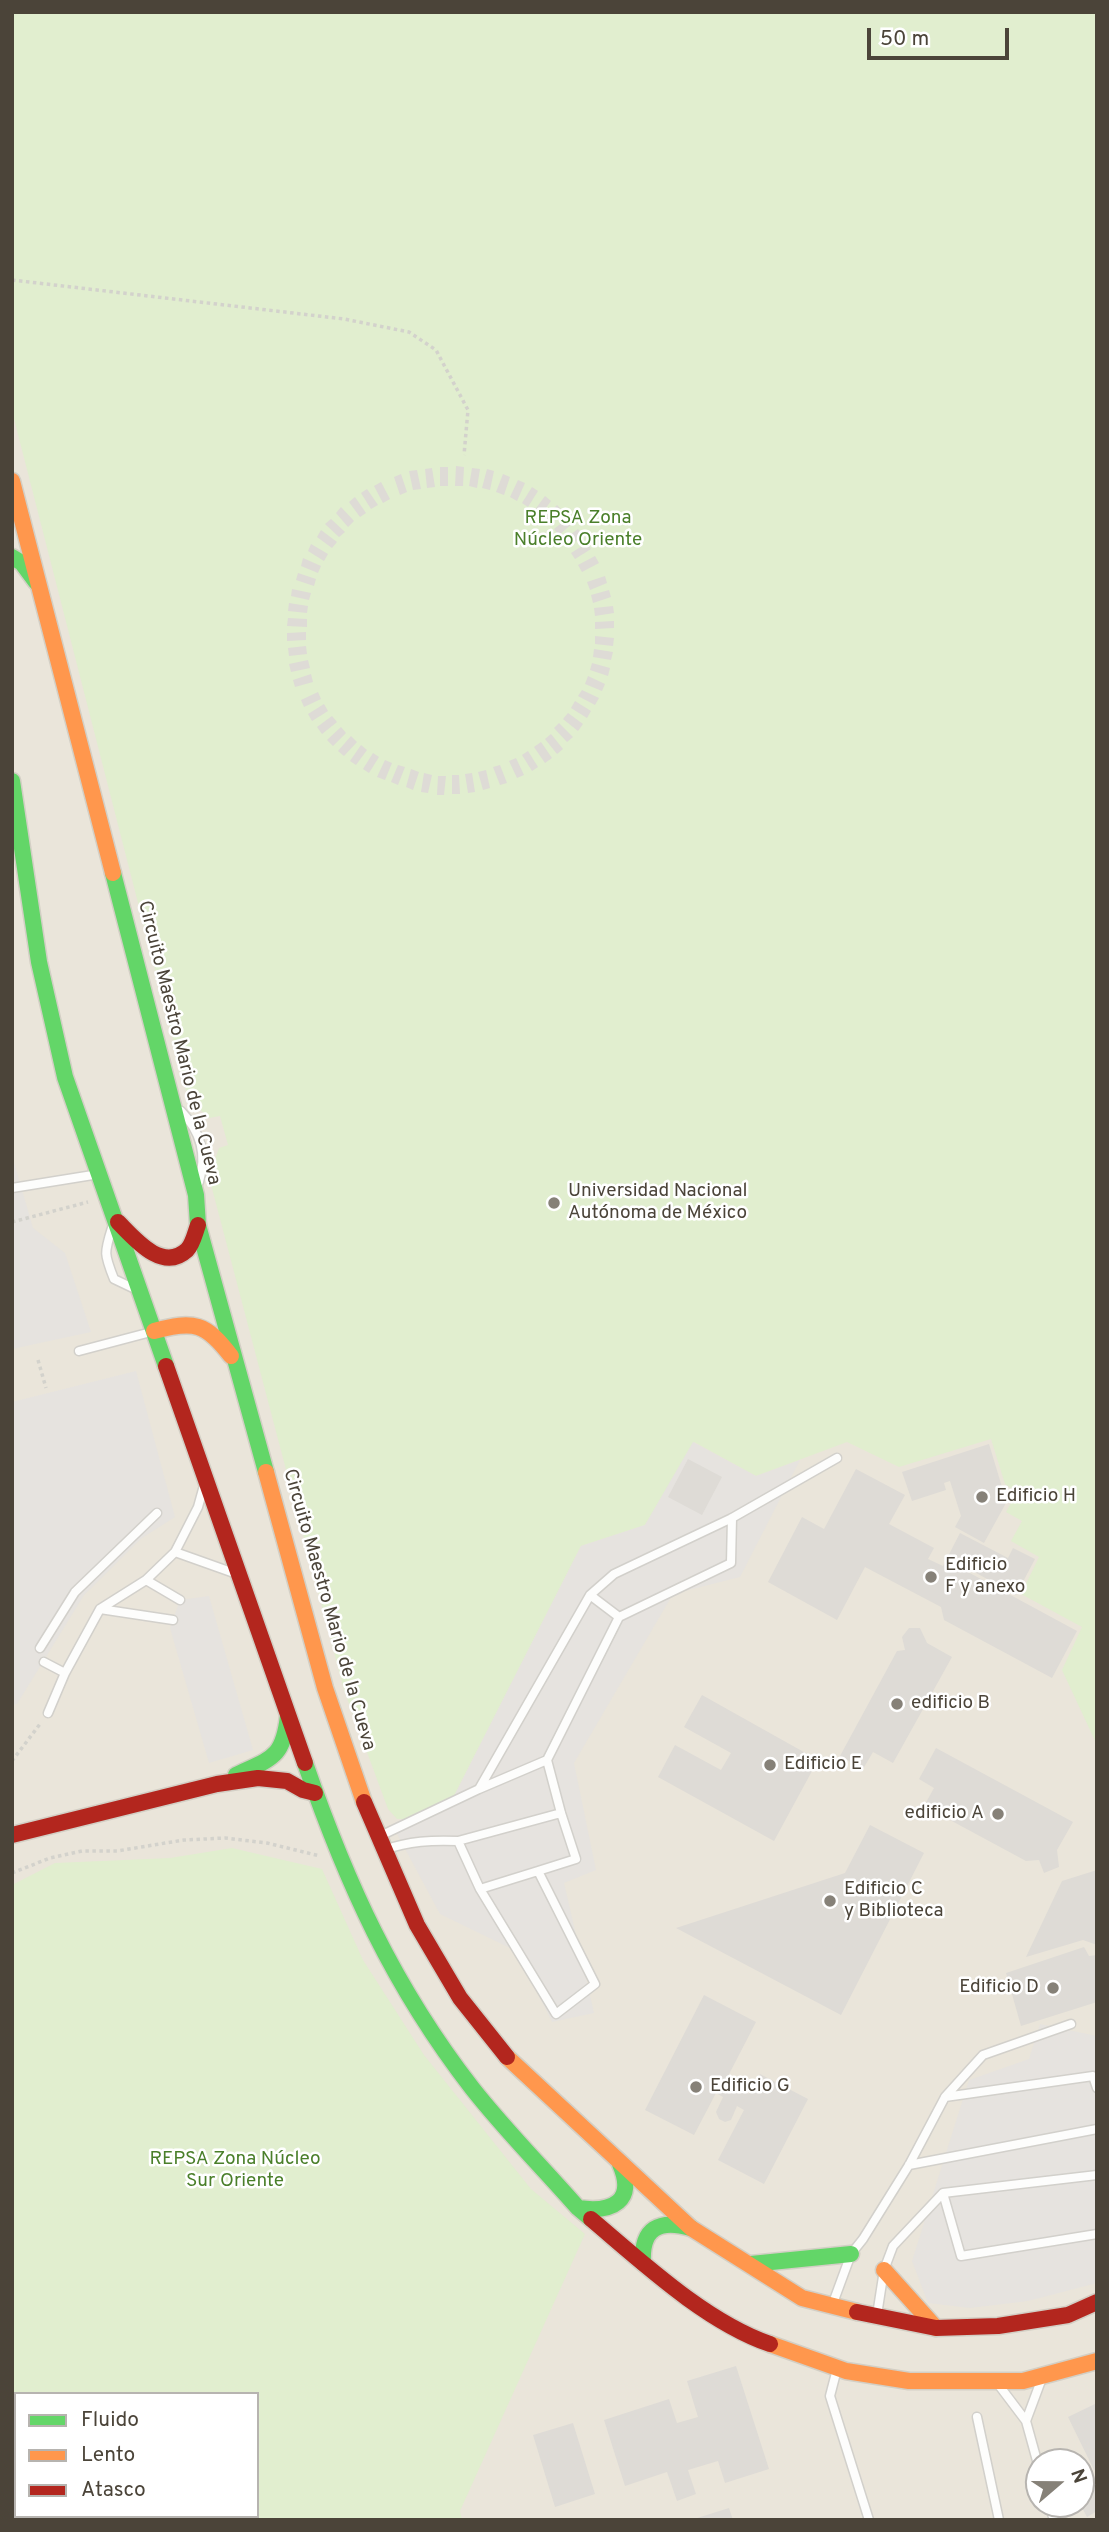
<!DOCTYPE html>
<html>
<head>
<meta charset="utf-8">
<style>
  body { margin:0 }
  #map { position:relative; width:1109px; height:2532px; overflow:hidden; background:#f4f2ee; font-family:Overpass,sans-serif }
  canvas { display:block }
  .frame { position:absolute; inset:0; border:14px solid #4b4439; pointer-events:none }
  .legend { position:absolute; left:14px; top:2392px; width:245px; height:126px; box-sizing:border-box; background:#fff; border:2px solid #b7b4b0; margin:0; padding:9px 12px; list-style:none; font-size:21px; color:#4b4439 }
  .legend li { display:flex; align-items:center; gap:14px; height:35px }
  .legend b { width:35px; border:2px solid #b7b4b0 }
  .north { position:absolute; left:1025px; top:2448px; width:70px; height:70px; box-sizing:border-box; background:#fff; border:2px solid #b7b4b0; border-radius:50%; rotate:70deg; font-size:19px; font-weight:700; line-height:28px; text-align:center; color:#4b4439 }
  .north::after { content:''; display:block; margin:auto; width:24px; height:32px; background:#868178; clip-path:polygon(50% 0,100% 100%,50% 72%,0 100%) }
  .scale { position:absolute; left:867px; top:28px; width:142px; height:32px; box-sizing:border-box; border:4px solid #4b4439; border-top:0; padding-left:9px; font-size:21px; line-height:24px; white-space:nowrap; color:#4b4439; -webkit-text-stroke:5px #fff; paint-order:stroke }
</style>
</head>
<body>
<div id="map">
<canvas width="1109" height="2532"></canvas>
<div class="frame"></div>
<ul class="legend">
<li><b style="height:9px;background:#63d668"></b>Fluido</li>
<li><b style="height:9px;background:#ff974d"></b>Lento</li>
<li><b style="height:9px;background:#b3261e"></b>Atasco</li>
</ul>
<div class="north">N</div>
<div class="scale">50 m</div>
</div>
<script>
const ctx = document.querySelector('canvas').getContext('2d');
ctx.lineJoin = 'round';
function fill(path, color) { ctx.fillStyle = color; ctx.fill(path, 'evenodd'); }
function stroke(path, color, width, dash) { ctx.strokeStyle = color; ctx.lineWidth = width; ctx.lineCap = dash ? 'butt' : 'round'; ctx.setLineDash(dash || []); ctx.stroke(path); }
function drawText(font, color, halo, rows, align = 'center') {
  ctx.font = font + ' Overpass,sans-serif'; ctx.lineWidth = 5; ctx.setLineDash([]); ctx.textBaseline = 'middle'; ctx.strokeStyle = halo; ctx.fillStyle = color; for (const [text, x, y, turn = 0] of rows) {
    ctx.save(); ctx.translate(x, y); ctx.rotate((+turn || 0) * Math.PI / 180); ctx.textAlign = isNaN(turn) ? turn : align; if (halo) ctx.strokeText(text, 0, 0); ctx.fillText(text, 0, 0); ctx.restore();
  }
}
fill(new Path2D(`
  M12,12H1097V2520H12ZM16,2394H257V2516H16ZM1039,2462H1081V2504H1039Z`), '#eae5da');
fill(new Path2D(`
  M12,12H1097V1745L1062,1670L1082,1627L1021,1594L1039,1557L1011,1541L1022,1521L1006,1512L1017,1492L1005,1484L991,1439L899,1467L847,1442L756,1476L694,1442L645,1525L581,1546L453,1798L406,1819H397L388,1809L344,1690L209,1177L219,1148L228,1145L220,1116L209,1118L188,1098L12,411Z
  M232,1848L322,1869L363,1960L424,2055L531,2189L585,2234L460,2511L462,2520H12V1885L55,1863L170,1858ZM16,2394H257V2516H16Z`), '#e1eecf');
fill(new Path2D(`
  M12,1155L33,1228L65,1253L91,1332L12,1349Z
  M136,1371L175,1517L142,1538L84,1595L17,1704L12,1705V1402Z
  M693,1442L756,1476L800,1460L740,1577L673,1594L574,1763L596,1870L564,1883L594,2013L552,2022L518,1952L440,1914L395,1830L453,1798L581,1546L645,1525Z
  M209,1596L253,1750L209,1763L170,1628L180,1600Z
  M1040,2024L1097,2036V2283L1028,2301L970,2308L928,2303L912,2261L969,2080L1029,2059Z`), '#e6e3df');
fill(new Path2D(`
  M456,466L464,467L463,486H455Z
  M440,467H448V486H440Z
  M432,468L435,487L427,488L425,469Z
  M472,468L480,469L477,488L469,486Z
  M487,469L494,471L490,490L482,488Z
  M417,470L421,489L413,490L409,471Z
  M401,474L407,492L400,495L394,477Z
  M503,474L510,477L504,495L496,492Z
  M518,480L525,483L517,501L510,497Z
  M381,482L390,499L383,503L374,486Z
  M532,487L538,491L528,507L522,503Z
  M367,489L378,505L371,509L361,493Z
  M545,496L551,501L540,516L534,511Z
  M355,497L366,513L360,517L349,502Z
  M557,505L563,511L550,525L544,519Z
  M341,507L354,521L348,527L336,513Z
  M569,517L573,523L559,535L554,529Z
  M331,519L345,532L339,537L325,524Z
  M578,529L583,536L567,547L563,540Z
  M321,530L337,542L332,548L317,537Z
  M587,543L591,549L575,559L571,553Z
  M311,544L328,554L324,561L308,551Z
  M595,556L599,563L582,572L578,565Z
  M303,558L321,566L318,573L301,566Z
  M298,573L316,579L314,586L296,580Z
  M605,576L607,583L590,590L587,582Z
  M292,589L311,593L309,600L291,596Z
  M609,590L611,597L593,603L591,595Z
  M289,603L308,606L307,613L288,611Z
  M613,606L614,613L595,616L594,608Z
  M288,618L307,619V627L287,626Z
  M614,621V628L595,629V622Z
  M306,632V640L287,641V633Z
  M595,636L614,638L613,646L595,644Z
  M306,646L307,654L289,656L288,648Z
  M594,649L613,652L611,660L593,657Z
  M308,660L310,668L291,672L289,664Z
  M592,663L610,668L608,676L590,670Z
  M311,674L313,682L295,687L293,680Z
  M588,676L605,684L602,691L585,684Z
  M582,690L599,698L595,705L578,696Z
  M318,692L321,699L304,707L301,700Z
  M575,701L591,711L587,718L571,708Z
  M324,704L328,711L312,721L308,714Z
  M568,713L583,724L578,731L563,719Z
  M332,716L337,722L322,734L317,727Z
  M559,723L573,737L567,742L554,728Z
  M341,727L346,733L333,746L327,740Z
  M551,734L563,749L557,754L545,739Z
  M351,736L357,742L344,756L338,751Z
  M541,742L552,758L545,763L534,747Z
  M361,745L367,750L356,765L350,761Z
  M528,751L538,767L532,771L522,755Z
  M373,753L379,757L369,773L363,769Z
  M516,758L524,775L517,778L509,761Z
  M385,760L392,763L385,780L377,777Z
  M398,765L405,767L398,785L391,782Z
  M500,765L507,783L500,785L493,767Z
  M411,769L419,772L413,790L406,787Z
  M486,770L490,788L483,790L478,772Z
  M424,773L432,775L428,793L421,792Z
  M472,773L475,792L468,793L465,774Z
  M452,775H459L460,794H452Z
  M438,776H446L444,795H437Z
  M989,1444L1002,1487L1012,1492L984,1543L955,1527L961,1516L950,1481L944,1483L946,1490L912,1501L902,1472Z
  M688,1459L722,1477L702,1515L668,1497Z
  M856,1469L905,1495L889,1524L934,1548L928,1559L943,1566L960,1533L1008,1558L1013,1548L1035,1559L1016,1595L969,1569L968,1572L1077,1631L1052,1678L944,1620L941,1607L865,1567L837,1620L768,1582L802,1517L824,1529Z
  M909,1628H920L927,1643L952,1657L893,1763L873,1752L863,1769L840,1756L897,1651L905,1650L902,1637Z
  M702,1695L818,1760L774,1841L658,1777L675,1745L721,1770L731,1753L684,1727Z
  M936,1748L1073,1822L1057,1850L1059,1867L1044,1873L1039,1860L1026,1861L924,1806L934,1788L919,1779Z
  M870,1825L924,1853L841,2015L676,1928L845,1873Z
  M1097,1870V1945L1083,1940L1026,1957L1062,1881Z
  M1084,1947L1089,1956L1097,1955V2002L1021,2026L1006,1973Z
  M704,1995L756,2022L725,2082L749,2094L760,2074L808,2099L764,2184L718,2160L744,2110L737,2106L731,2120L725,2122L719,2119L716,2112L723,2097L716,2093L694,2135L645,2110Z
  M736,2366L769,2469L725,2483L718,2461L688,2470L696,2494L677,2501L667,2472L625,2486L604,2420L669,2399L677,2423L698,2417L687,2381Z
  M1097,2403V2469L1094,2470L1068,2417Z
  M573,2423L595,2494L555,2507L533,2435Z
  M1097,2478V2511L1087,2517L1080,2504L1081,2490L1091,2485L1089,2482Z
  M729,2508L733,2520H694V2519Z`), '#dedbd6');
const lane = new Path2D(`
  M181,1111C201,1132 207,1154 199,1182
  M12,1188L99,1174
  M112,1228C104,1253 104,1254 114,1279L135,1289
  M79,1351L151,1332
  M175,1552L234,1573
  M146,1580L180,1600
  M590,1595L619,1617
  M100,1609L173,1620
  M40,1648L75,1592L157,1513
  M44,1662L65,1673
  M48,1713L65,1673L100,1609L146,1580L175,1552L198,1507L203,1489
  M479,1789L547,1760
  M380,1836L479,1789L590,1595L614,1574L732,1518L837,1458
  M458,1841L561,1813
  M384,1850C409,1841 432,1840 458,1841L480,1889L556,2014L595,1984L538,1871L576,1859L561,1813L547,1760L619,1617L731,1563L732,1518
  M480,1889L538,1871
  M945,2097L983,2055L1071,2024
  M909,2165L1097,2129
  M943,2193L961,2256L1097,2234
  M833,2303L851,2254L863,2239L909,2165L945,2097L1093,2076L1097,2088
  M877,2315L884,2270L893,2246L943,2193L1097,2175
  M837,2369L830,2396L869,2520
  M998,2384L1026,2421L1039,2468
  M977,2417L999,2520
  M1026,2421L1042,2378
  M1049,2504L1054,2520`);
const fast = new Path2D(`
  M12,557L22,563L36,582
  M12,781L39,962L65,1077L166,1366
  M113,873L196,1195L198,1225L266,1472
  M305,1763C347,1884 393,1986 472,2088C505,2130 543,2168 578,2208L591,2219
  M236,1775C272,1758 283,1758 288,1716
  M578,2208C613,2213 636,2201 620,2164
  M643,2263C641,2228 659,2219 691,2228
  M751,2264L851,2254`);
const slow = new Path2D(`
  M12,481L113,873
  M154,1331C194,1320 206,1323 231,1356
  M266,1472L325,1688L364,1802
  M507,2057L691,2228L802,2298L857,2312
  M884,2270L936,2328
  M770,2344L846,2371L909,2381H1023L1097,2361`);
const jam = new Path2D(`
  M118,1222C134,1238 162,1273 187,1250C193,1244 195,1233 198,1225
  M166,1366L305,1763
  M364,1802L417,1925L460,1998L507,2057
  M12,1835L217,1784L258,1778L287,1781L303,1790L315,1793
  M591,2219C643,2263 706,2322 770,2344
  M857,2312L936,2328L998,2326L1068,2315L1097,2302`);
stroke(lane, '#d2d0cb', 11);
stroke(fast, '#d3cfc5', 19);
stroke(slow, '#d3cfc5', 19);
stroke(jam, '#d3cfc5', 19);
stroke(new Path2D(`
  M12,280L344,319L409,332L436,350L468,410L464,455
  M12,1222L88,1202
  M38,1360L46,1388
  M12,1761L40,1724
  M12,1873L50,1858L82,1851H117L184,1840L225,1838L267,1843L320,1856`), '#d3d2cc', 3.5, [3.5, 3.5]);
stroke(lane, '#fdfdfc', 8);
stroke(fast, '#63d668', 16);
stroke(slow, '#ff974d', 16);
stroke(jam, '#b3261e', 16);
for (const [x, y, r, color] of [
  [554,1203,7,"#868178"],
  [982,1497,7,"#868178"],
  [931,1577,7,"#868178"],
  [897,1704,7,"#868178"],
  [770,1765,7,"#868178"],
  [998,1814,7,"#868178"],
  [830,1901,7,"#868178"],
  [1053,1988,7,"#868178"],
  [696,2087,7,"#868178"]
]) { const dot = new Path2D(); dot.arc(x, y, r, 0, 2 * Math.PI); ctx.fillStyle = color; ctx.fill(dot); stroke(dot, '#fff', 2.5); }
drawText('19px', '#4a7f2a', '#fff', [
  ["REPSA Zona",578,519],
  ["Núcleo Oriente",578,541],
  ["REPSA Zona Núcleo",235,2160],
  ["Sur Oriente",235,2182]
]);
drawText('19px', '#4b4439', '#fff', [
  ["Circuito Maestro Mario de la Cueva",178,1043,76],
  ["Circuito Maestro Mario de la Cueva",328,1610,74]
]);
drawText('19px', '#4b4439', '#fff', [
  ["Universidad Nacional",568,1192],
  ["Autónoma de México",568,1214],
  ["Edificio H",996,1497],
  ["Edificio",945,1566],
  ["F y anexo",945,1588],
  ["edificio B",911,1704],
  ["Edificio E",784,1765],
  ["edificio A",984,1814,"right"],
  ["Edificio C",844,1890],
  ["y Biblioteca",844,1912],
  ["Edificio D",1039,1988,"right"],
  ["Edificio G",710,2087]
], 'left');
</script>
</body>
</html>
